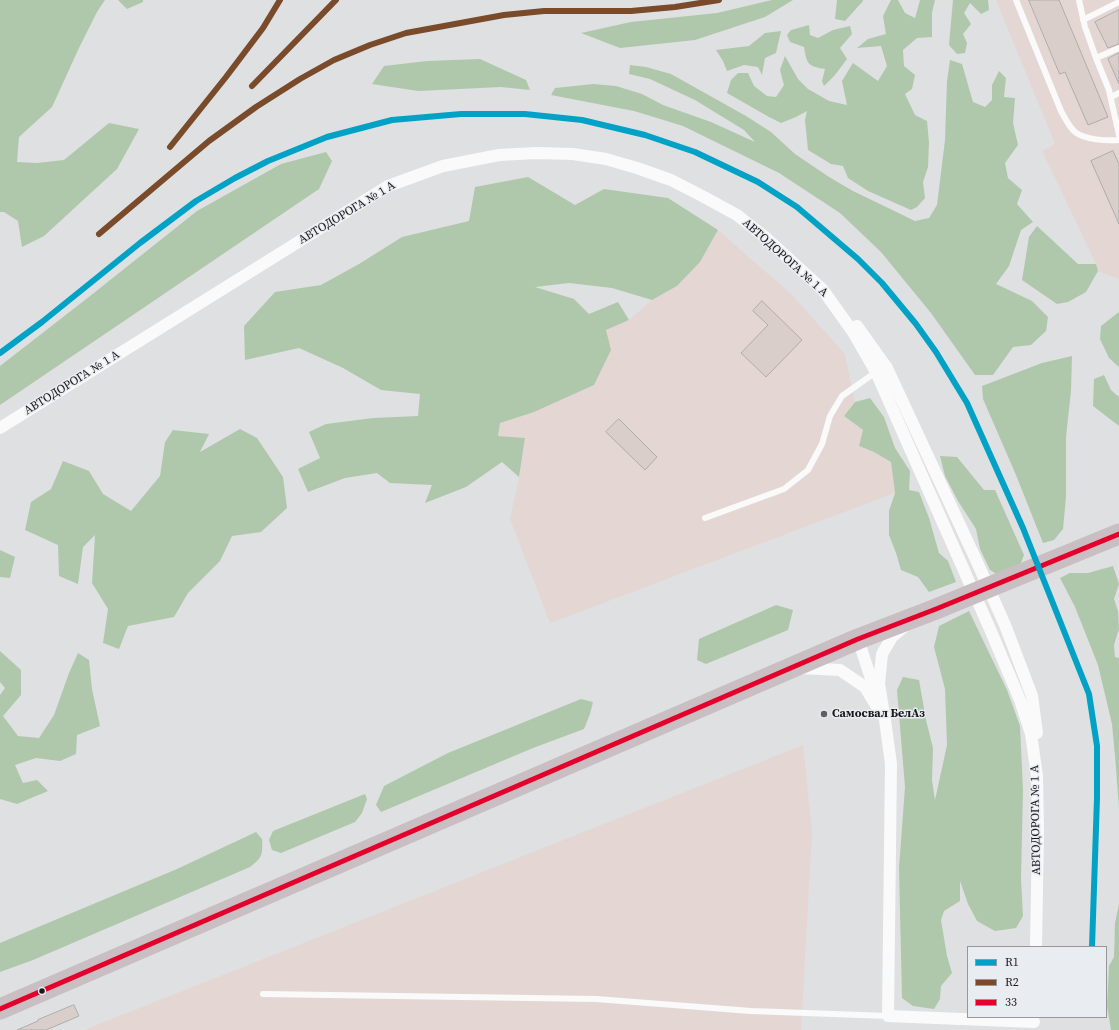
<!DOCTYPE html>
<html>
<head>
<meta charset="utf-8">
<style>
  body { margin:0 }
  #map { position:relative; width:1119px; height:1030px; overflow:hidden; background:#dee0e2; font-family:"Source Serif 4",serif }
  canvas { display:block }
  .legend { position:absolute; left:967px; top:946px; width:140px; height:72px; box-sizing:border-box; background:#e9ecf1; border:1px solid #95989b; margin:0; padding:5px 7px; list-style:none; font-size:12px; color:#18191b }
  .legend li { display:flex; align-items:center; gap:8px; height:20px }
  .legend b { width:20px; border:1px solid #95989b }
</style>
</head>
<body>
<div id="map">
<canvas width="1119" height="1030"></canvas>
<ul class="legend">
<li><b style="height:5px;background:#01a2c5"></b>R1</li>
<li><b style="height:5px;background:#7a4b2a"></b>R2</li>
<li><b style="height:5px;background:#e4002b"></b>33</li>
</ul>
</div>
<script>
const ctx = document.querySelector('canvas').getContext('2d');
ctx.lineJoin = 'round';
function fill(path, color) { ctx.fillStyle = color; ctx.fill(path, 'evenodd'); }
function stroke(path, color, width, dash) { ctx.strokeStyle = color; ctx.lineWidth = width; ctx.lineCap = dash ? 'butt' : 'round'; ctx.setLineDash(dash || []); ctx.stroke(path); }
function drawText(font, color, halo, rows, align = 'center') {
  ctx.font = font + ' "Source Serif 4",serif'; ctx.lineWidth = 3; ctx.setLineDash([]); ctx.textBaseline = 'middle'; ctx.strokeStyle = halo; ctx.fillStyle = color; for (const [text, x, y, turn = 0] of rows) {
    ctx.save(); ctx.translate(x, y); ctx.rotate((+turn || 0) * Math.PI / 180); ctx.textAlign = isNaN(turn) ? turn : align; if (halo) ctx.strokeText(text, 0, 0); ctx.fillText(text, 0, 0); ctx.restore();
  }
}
fill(new Path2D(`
  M996,0H1119V279L1098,271L1096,264L1042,151L1055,144Z
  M718,230L792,295L845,354L855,402L844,416L863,430L859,446L874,452L891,461L895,493L550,623L510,519L519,477L525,439L498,436L499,423L534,412L606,330L629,320L652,300L677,286L700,262Z
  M803,745L812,832L801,1030H84Z`), '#e4d7d3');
fill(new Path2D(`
  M0,0H105L97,12L79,48L52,107L19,137L17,162L37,163L64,160L109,123L139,129L117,169L44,236L22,247L18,221L4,212H0Z
  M118,0H143V2L127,9Z
  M772,0H793L765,17L695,40L620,48L581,33L631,22L717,13Z
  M837,0H863V1L845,21L835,19Z
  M891,0H898L905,13L915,18L920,0H935L932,13V37L917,38L903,50L904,66L915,75L912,89L905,94L915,115L927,121L929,142L928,167L923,182L925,198L917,207L911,210L868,191L848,178L843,166L831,164L808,150L805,120L807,111L796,117L781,123L769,117L727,93L731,80L738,73H748L754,86L767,96L776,97L784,85L780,70L785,56L798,79L808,89L829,101L847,105L842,81L853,63L878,81L887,66L881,46L857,48L868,39L886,34L883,16Z
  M953,0H988L989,10L981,14L970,3L964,13L971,24L963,34L967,43L965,53L957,54L949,45Z
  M809,25L810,35L818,38L833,30L850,26L852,34L840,48L847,59L835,75L824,86L822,81L825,69C807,66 807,64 804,47L790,42L787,35L791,30Z
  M781,31L776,53L765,58L762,75L758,67L744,65L727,71L723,61L716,50L749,46L765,33Z
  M480,59L526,80L530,90L501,87L418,91L372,84L384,66L427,61Z
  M950,60L962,64L973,102L985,107L992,100V85L999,71L1006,78L1004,97L1015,98L1013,123L1018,145L1005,163L1008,178L1022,190L1017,204L1033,222L1021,230L1009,266L996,284L1032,301L1048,317L1046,331L1031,345L1013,347L993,375H975L931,313L899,274L881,252L840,213L779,173L683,126L634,111L551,95L555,88L593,84L616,86L642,94L663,105L711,122L755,142L744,130L695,100L650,79L629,74L630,65L646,67L671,74L746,116L771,132L795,154L829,177L853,191L915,221L929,218L937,205L945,140L947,81Z
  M326,152L332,161L319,189L0,405V366L85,300L197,211L281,164Z
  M528,177L575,205L604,189L668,198L718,230L700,262L677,286L652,300L612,288L569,283L535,287L574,299L589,314L618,302L629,320L606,330L611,350L594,385L534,412L500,423L498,436L525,438L519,477L502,462L466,487L425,503L432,485L390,483L377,473L345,478L308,492L298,469L320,458L309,432L326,424L373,418L418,416L420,394L381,390L343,368L299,348L245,360L244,326L275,292L321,285L359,264L402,237L469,221L475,187Z
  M1037,226L1078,264H1096L1098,271L1086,292L1068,302L1057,304L1022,280L1029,237Z
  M1119,312V367L1109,358L1100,339L1101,326Z
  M1072,356L1071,391L1066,437V497L1063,529L1054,540L1043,543L1016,475L983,399L982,386L1042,363Z
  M1104,375L1111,390L1119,397V426L1093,406L1094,379Z
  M870,398L884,417L895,448L910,471L909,490L919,492L929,518L939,553L948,561L956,582L929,592L918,577L901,570L896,553L889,535V511L895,493L891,462L874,452L859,446L863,430L844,416L855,402Z
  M240,429L257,438L283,477L287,508L261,532L232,536L220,561L188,593L174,617L128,626L119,649L103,643L108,609L92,583L95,535L83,547L78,584L59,576L58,545L25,530L31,502L51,489L63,461L89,471L103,494L131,511L160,476L165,442L173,430L209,434L200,452Z
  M940,456L957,457L984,490H995L1024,555L1019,568L1000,576L990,570L980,549L976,529L958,501L945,476Z
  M0,550L15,557L10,578L0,577Z
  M1113,566L1119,584L1114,599L1118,611L1119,629L1114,645L1115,657L1119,658V808L1115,756L1112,724L1098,665L1075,607L1060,578L1070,573H1088Z
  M776,605L793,610L788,630L706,664L697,660L699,639Z
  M969,611L1007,690L1020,726L1023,790L1021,879L1023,916L1016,928L995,931L977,921L968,904L960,881V901L944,911L941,920L947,956L952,973L941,986L940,999L934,1009L913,1006L902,998L899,868L905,787L897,690L903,677L919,680L926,720L933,748L932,780L935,800L947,745L945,689L934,647L939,626Z
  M0,651L21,670V695L3,716L18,736L39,738L54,715L69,673L78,653L89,660L92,689L100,726L77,735L76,754L60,761L36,758L15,765L23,783L37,780L48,791L17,804L0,799V695L5,688L0,682Z
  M581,699L593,702L590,714L584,729L533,748L381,812L376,805L384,786L448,753Z
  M365,794L367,799L362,813L355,822L281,853L272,850L269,840L273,831Z
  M256,832L262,839C263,855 262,858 250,867L33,960L0,972V943L177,869Z
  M1119,904V1030H1111L1107,1006L1109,966L1114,957L1115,923Z`), '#afc8ab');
const building = new Path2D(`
  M1029,0H1059L1108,117L1088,125L1065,72L1060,74Z
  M1119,10V44L1108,48L1095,22Z
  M1119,53V84L1108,59Z
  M1113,151L1119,164V224L1091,161Z
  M762,301L802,340L766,377L741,353L768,325L753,311Z
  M619,419L657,457L645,470L606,432Z
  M74,1005L79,1016L46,1030H17L38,1021V1020Z`);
fill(building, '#daceca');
stroke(building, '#adadae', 1);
stroke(new Path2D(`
  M1016,0L1061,111C1065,118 1069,127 1075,132C1085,140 1107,141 1119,140
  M1079,0L1085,27L1096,58L1109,90L1119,135
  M1083,20L1119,2
  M1096,58L1119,48
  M1111,97L1119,93
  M705,518L784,489L808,470L822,444L830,416L842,396L876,372
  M263,994L596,999L751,1011L888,1016`), '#fafafb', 6);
stroke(new Path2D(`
  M857,326L887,368L977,562L1005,625L1032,696L1037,733
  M0,428L388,186L443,166L499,155L536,153L573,154L606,159L637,168L671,180L704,197L737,215L766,238L823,290L853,332L876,372L990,629L1020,700L1031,734L1037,776L1038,832L1036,947
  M904,627L892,637L882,654L879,684L885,720L891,764L888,1016L1034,1022
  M858,639L876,694
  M800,668L840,670L865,687L881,714`), '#fafafb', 12);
stroke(new Path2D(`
  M0,1009L858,639L936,609L1119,534`), '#c9bfc2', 21);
stroke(new Path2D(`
  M0,1009L858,639L936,609L1119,534`), '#e4002b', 5);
stroke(new Path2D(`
  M0,353L42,322L140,243L196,201L235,178L268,161L327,137L392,120L461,114H525L582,120L645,135L695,152L758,182L797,207L858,259L882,283L916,324L936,352L967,403L1023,528L1089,694L1097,746V798L1092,947`), '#01a2c5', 6);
stroke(new Path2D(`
  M252,86L336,0
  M170,147L226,77L263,28L280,0
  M99,234L209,141L256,107L300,79L334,60L370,45L406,33L504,15L544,11H631L675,7L719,0`), '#7a4b2a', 6);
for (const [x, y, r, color] of [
  [824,714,4,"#5d5f61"],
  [42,991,3.5,"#18191b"]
]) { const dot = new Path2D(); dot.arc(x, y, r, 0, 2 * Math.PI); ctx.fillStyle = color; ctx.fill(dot); stroke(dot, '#e9ecf1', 1.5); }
drawText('12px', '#18191b', '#e9ecf1', [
  ["АВТОДОРОГА № 1 А",347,213,-31],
  ["АВТОДОРОГА № 1 А",785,258,42],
  ["АВТОДОРОГА № 1 А",72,383,-32],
  ["АВТОДОРОГА № 1 А",1036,820,-91]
]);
drawText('bold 12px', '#18191b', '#e9ecf1', [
  ["Самосвал БелАз",832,714]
], 'left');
</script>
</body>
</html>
